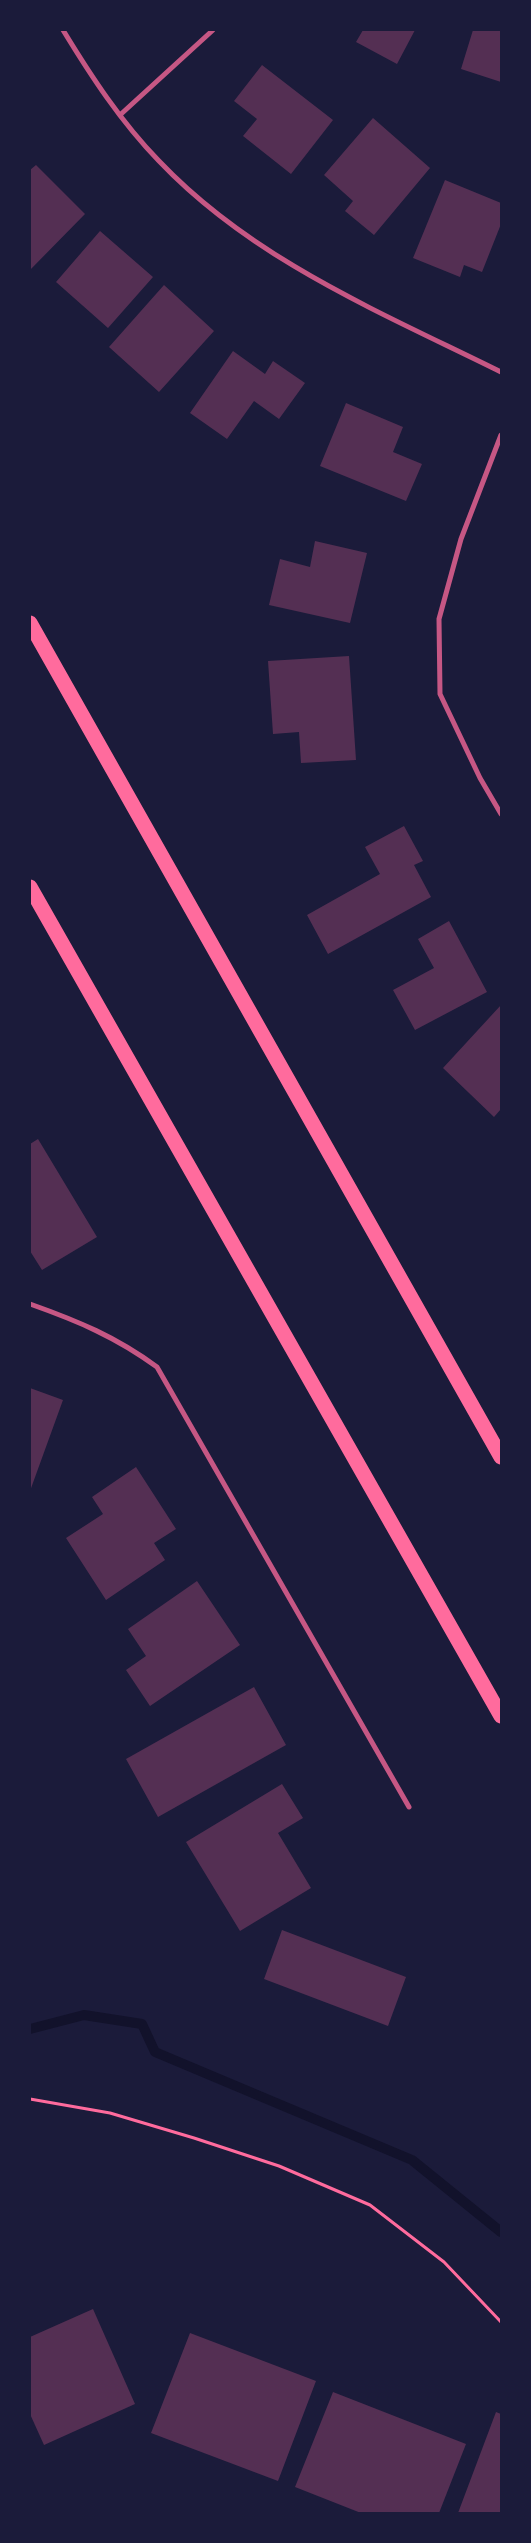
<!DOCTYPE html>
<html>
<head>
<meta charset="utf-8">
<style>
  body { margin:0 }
  #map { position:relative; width:531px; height:2543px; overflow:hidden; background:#1b1b3a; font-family:Barlow,sans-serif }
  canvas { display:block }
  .frame { position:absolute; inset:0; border:31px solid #1b1b3a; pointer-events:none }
</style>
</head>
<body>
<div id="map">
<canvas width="531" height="2543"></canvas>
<div class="frame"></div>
</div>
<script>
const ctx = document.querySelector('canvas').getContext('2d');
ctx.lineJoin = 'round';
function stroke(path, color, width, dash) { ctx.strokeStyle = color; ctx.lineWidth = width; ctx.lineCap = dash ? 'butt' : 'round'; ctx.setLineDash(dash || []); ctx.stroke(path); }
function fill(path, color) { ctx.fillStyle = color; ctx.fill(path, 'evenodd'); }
stroke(new Path2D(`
  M30,2029L84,2015L142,2024L155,2052L412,2160L501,2232`), '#12122b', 10);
fill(new Path2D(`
  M363,30H415L397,64L356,42Z
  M473,30H501V82L461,69Z
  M262,65L333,120L291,174L243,136L257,119L234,101Z
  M373,118L430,168L374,235L345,211L353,201L324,175Z
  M36,165L85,214L30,270V170Z
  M445,180L501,203V224L482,272L464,265L460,277L413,258Z
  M100,231L153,277L108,328L56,282Z
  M164,285L214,331L159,392L109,347Z
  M233,351L265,374L273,361L305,383L279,419L254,401L227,439L190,413Z
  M346,403L403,427L393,452L422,464L406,501L320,466Z
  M315,541L367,553L350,623L269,605L280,559L310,567Z
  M349,656L356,760L301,763L299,732L273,734L268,661Z
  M404,826L423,861L414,865L431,897L328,954L307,915L380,874L365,847Z
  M449,921L487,992L415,1030L393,990L434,968L418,939Z
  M501,1005V1109L494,1117L443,1068Z
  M38,1139L97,1237L42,1270L30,1251V1144Z
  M30,1388L63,1400L30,1491Z
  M136,1467L176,1529L154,1543L165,1560L106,1600L66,1538L103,1514L92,1497Z
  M197,1581L240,1645L150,1706L126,1670L146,1656L128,1629Z
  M254,1687L286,1745L158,1817L126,1759Z
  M282,1784L303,1818L278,1833L311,1888L240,1931L186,1842Z
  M282,1930L406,1977L388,2026L264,1979Z
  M93,2309L135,2404L44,2445L30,2414V2337Z
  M190,2333L316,2381L278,2481L151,2433Z
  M333,2392L466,2444L439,2513H361L295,2487Z
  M496,2412L501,2414V2513H458Z`), '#542f53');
stroke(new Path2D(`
  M30,2099L110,2113L194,2138L279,2166L370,2205L444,2262L501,2322`), '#ff6b9d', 3);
stroke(new Path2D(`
  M63,30C91,76 121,122 159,161C253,260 380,312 501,372
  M120,115L213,30
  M501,435L461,539L439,619L440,694L480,778L501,814
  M30,1304C78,1321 116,1337 157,1367L409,1807`), '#c65784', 5);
stroke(new Path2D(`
  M30,623L501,1457
  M30,887L501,1716`), '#ff6b9d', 15);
</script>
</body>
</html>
